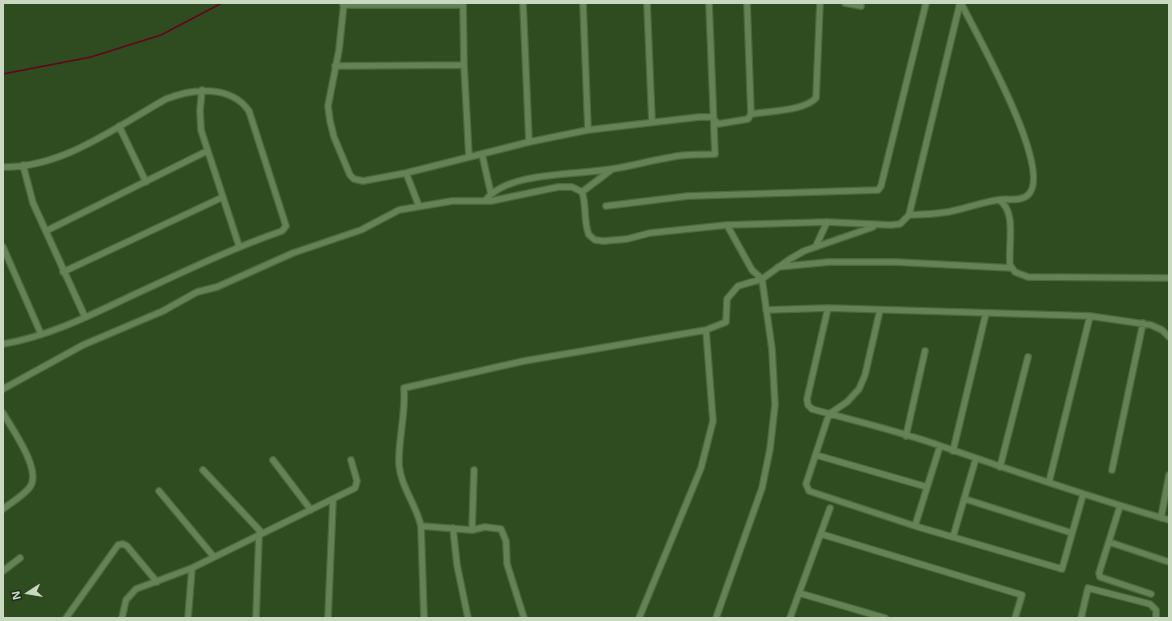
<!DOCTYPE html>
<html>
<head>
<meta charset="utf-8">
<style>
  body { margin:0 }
  #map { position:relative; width:1172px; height:621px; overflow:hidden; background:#2f4b20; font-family:"Noto Sans",sans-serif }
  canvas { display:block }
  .frame { position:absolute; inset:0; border:4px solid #c8d9c0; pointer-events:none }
  .north { position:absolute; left:8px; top:573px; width:40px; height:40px; -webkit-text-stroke:3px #202d1a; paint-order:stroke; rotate:258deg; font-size:11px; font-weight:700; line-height:16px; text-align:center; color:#c8d9c0 }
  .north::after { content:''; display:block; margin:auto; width:14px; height:18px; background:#c8d9c0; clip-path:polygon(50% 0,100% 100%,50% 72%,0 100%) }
</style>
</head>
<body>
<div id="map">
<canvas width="1172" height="621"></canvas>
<div class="frame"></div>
<div class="north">N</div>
</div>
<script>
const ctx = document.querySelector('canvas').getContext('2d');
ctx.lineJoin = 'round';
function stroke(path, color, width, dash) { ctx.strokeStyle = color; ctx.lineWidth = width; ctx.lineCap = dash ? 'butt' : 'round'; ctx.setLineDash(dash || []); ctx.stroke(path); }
stroke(new Path2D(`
  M3,74L91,57L161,35L222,3`), '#63041c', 1.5);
const street = new Path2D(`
  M344,3L339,50L328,106L330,121L334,137L350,175L354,179L363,181L406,173L529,142L588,130L699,117H712L718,124L748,119L751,114L747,3
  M463,3L464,65L469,157
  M523,3L529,142
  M583,3L588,130
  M647,3L652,122
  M845,3L861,6
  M343,5H463
  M335,66L464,65
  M202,90L200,110L201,130L239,246
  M751,114C769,111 804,111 816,98L820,3
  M119,126L146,182
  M482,154L491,194
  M23,165L33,203L85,317
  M3,167C63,168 116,127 166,99C193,88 231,85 249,111L286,226L282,231C230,249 181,273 131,296C91,315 47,337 3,344
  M406,173L419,206
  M582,192L611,170
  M999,200C1017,211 1008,245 1010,265L1015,272L1028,277L1169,278
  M485,201C506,171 579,175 612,169C633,166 652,160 672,157C686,154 701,155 715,154L709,3
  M606,206L688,196L878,190L881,186L926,3
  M909,215C922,215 935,214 948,212C965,209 982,202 998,200C1008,198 1020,202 1028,195C1055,171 975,32 961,3
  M46,231L207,151
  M816,246L827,222
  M3,247L41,334
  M778,267L829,262H895L1012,268
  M63,272L223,197
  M828,308L807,399L808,405L812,409C855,421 899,431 941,446C1016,472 1092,498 1169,520
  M766,310L828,308L1090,316L1151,325L1162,330L1169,337
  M880,310L865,375L859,389L847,402L829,414L806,484L809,491L915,526L1062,569L1083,495
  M3,389L83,345L163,311L197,292L217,287L293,253L361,230L399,210L452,201H491L558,187H572L582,192C587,206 583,221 589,235L595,240L604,241L627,239L650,233L727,225L827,222L891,225L900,224L909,215L960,3
  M3,413C12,429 42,470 30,487C23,496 12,502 3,509
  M906,436L925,351
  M953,451L986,313
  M816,455L927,487
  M273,460L311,510
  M1000,467L1028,357
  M203,470L262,533
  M1112,470L1143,323
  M1049,482L1090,316
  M159,491L214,557
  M965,499L1072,533
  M1120,506L1099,573L1100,577L1151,594
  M1161,518L1169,475
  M421,526C416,504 401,487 399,465C398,439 406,414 404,388L524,361L706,330
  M915,526L940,446
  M453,528L457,565L468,618
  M472,530L474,470
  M821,534L1022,595L1015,618
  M953,537L976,458
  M1109,542L1169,562
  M3,571L20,558
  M799,593L885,618
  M66,618L118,545L123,544L127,546L157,582
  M122,618L126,600L136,589L192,568
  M188,618L192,568L355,488L357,481L351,460
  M256,618L259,534
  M328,618L333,500
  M424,618L421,526L472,530L485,527L501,529L506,541L507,564L524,618
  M639,618L701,468L713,421L706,330L726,322L727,299L738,286L762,279L790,259L804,251L873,227
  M716,618L762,488L770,449L775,405L772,349L762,279L752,270L727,225
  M790,618L830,508
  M1081,618L1088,588L1150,604L1156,610V618`);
stroke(street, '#4f6740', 8);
stroke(street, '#648355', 5.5);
</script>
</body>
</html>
